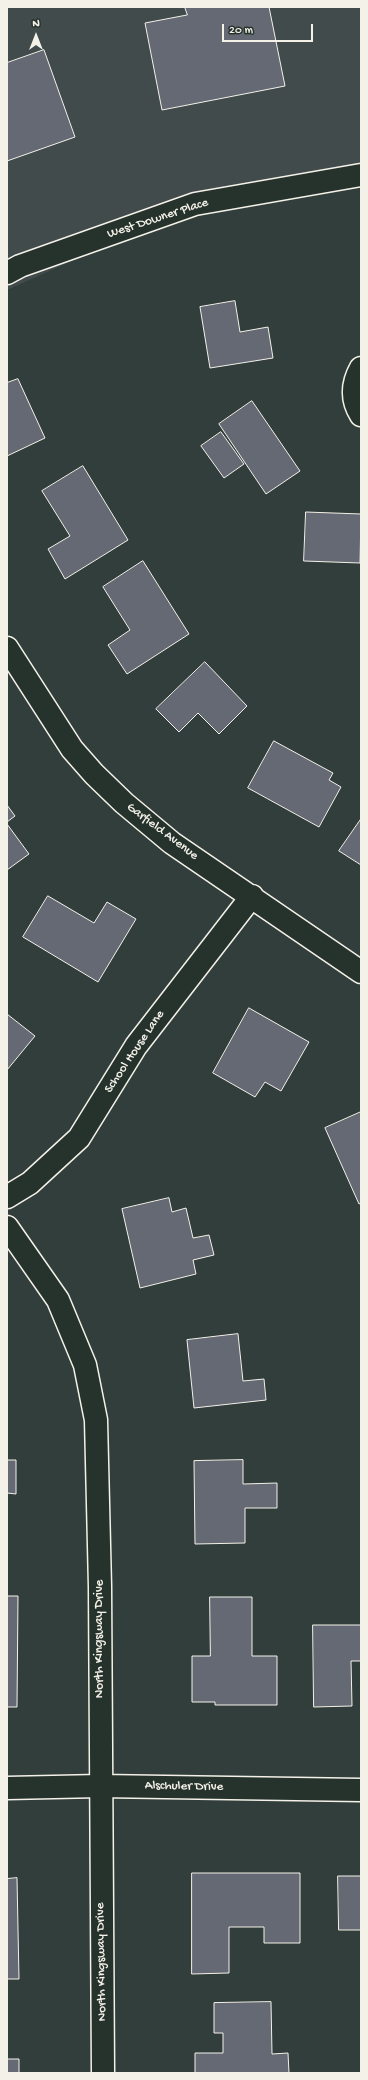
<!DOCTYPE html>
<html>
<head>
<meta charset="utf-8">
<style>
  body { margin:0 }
  #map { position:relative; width:368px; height:2080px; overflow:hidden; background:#323e3b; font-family:"Gochi Hand",sans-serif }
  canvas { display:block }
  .frame { position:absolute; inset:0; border:8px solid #f4f1e8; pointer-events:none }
  .north { position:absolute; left:16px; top:16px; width:40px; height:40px; -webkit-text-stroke:3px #26332d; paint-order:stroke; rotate:0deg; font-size:11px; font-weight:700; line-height:16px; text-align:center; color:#f4f1e8 }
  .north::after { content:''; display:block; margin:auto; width:14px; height:18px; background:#f4f1e8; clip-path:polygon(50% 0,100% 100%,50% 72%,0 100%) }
  .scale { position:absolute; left:222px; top:24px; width:91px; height:18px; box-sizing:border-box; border:2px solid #f4f1e8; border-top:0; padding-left:5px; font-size:12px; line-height:14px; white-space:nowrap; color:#f4f1e8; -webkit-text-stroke:3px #26332d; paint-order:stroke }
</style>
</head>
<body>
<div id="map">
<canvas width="368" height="2080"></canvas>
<div class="frame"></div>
<div class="north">N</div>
<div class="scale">20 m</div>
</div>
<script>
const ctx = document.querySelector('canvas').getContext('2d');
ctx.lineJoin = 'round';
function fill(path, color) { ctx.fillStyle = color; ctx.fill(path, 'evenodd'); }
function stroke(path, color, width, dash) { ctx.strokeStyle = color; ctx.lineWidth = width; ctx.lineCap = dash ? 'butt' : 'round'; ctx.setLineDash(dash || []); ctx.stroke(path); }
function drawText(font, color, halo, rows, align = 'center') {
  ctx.font = font + ' "Gochi Hand",sans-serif'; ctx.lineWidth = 3.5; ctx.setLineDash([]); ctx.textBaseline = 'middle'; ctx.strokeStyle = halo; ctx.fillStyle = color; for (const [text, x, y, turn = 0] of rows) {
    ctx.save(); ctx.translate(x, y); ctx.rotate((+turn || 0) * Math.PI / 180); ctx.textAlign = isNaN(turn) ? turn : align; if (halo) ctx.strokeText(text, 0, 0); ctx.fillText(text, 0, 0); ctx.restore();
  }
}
fill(new Path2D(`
  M7,7H361V178L241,185L7,290Z`), '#414b4c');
const building = new Path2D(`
  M185,7H269L285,86L162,110L145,23L187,15Z
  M44,50L75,137L7,161V63Z
  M235,301L240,332L268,327L273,358L210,368L200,307Z
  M18,379L45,438L7,456V383Z
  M252,401L300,471L266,494L219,424Z
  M221,432L244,464L224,478L201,446Z
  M83,466L128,540L65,579L48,549L70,536L42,491Z
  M306,512L361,514L360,563L304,561Z
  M143,561L189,634L127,674L108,645L130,630L103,587Z
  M205,662L247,706L219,734L198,713L179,732L156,709Z
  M274,741L333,773L329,780L341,787L319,827L248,788Z
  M7,805L15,816L7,822Z
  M361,819V865L339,851Z
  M7,824L29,854L7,870Z
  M48,896L94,923L107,902L136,919L98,982L23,937Z
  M249,1008L309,1042L281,1091L265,1082L255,1097L213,1073Z
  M7,1014L35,1036L7,1070Z
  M361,1112V1203L359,1204L325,1128Z
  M169,1198L172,1212L186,1208L193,1238L209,1235L214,1255L193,1260L196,1274L140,1288L122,1209Z
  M238,1334L243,1381L264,1379L266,1400L194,1408L187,1340Z
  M7,1460H16V1494L7,1493Z
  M243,1460V1484L277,1483V1508H245V1543L195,1544L194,1461Z
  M7,1596H18L17,1707H7Z
  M210,1597H252V1656H277V1705H215V1702H192V1656H210Z
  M313,1625H361V1661H351L352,1706L314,1707Z
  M192,1873H300V1943H264V1927H229V1973L192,1974Z
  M338,1876H361V1930H339Z
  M17,1878L19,1979H7V1879Z
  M271,2002L272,2054L288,2053L289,2073H195V2053H223V2033H214V2003Z
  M7,2059H19V2073H7Z`);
fill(building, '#646974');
stroke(building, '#f4f1e8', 1);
const street = new Path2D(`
  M7,273L20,266L195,204L361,175
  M361,368C352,384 351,399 361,415
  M7,648L72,749L94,774L124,803L172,843L361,972
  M7,1197L30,1183L79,1138L136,1046L252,896
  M7,1227L58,1300L85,1365L96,1420L100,1587L103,2073
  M7,1788L100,1786L361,1790`);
stroke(street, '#f4f1e8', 25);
stroke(street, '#26332d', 22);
drawText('13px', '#f4f1e8', '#26332d', [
  ["West Downer Place",158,219,-18],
  ["Garfield Avenue",162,832,37],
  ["School House Lane",135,1052,-56],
  ["North Kingsway Drive",100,1639,-90],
  ["Alschuler Drive",184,1787,1],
  ["North Kingsway Drive",102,1962,-91]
]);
</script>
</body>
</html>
